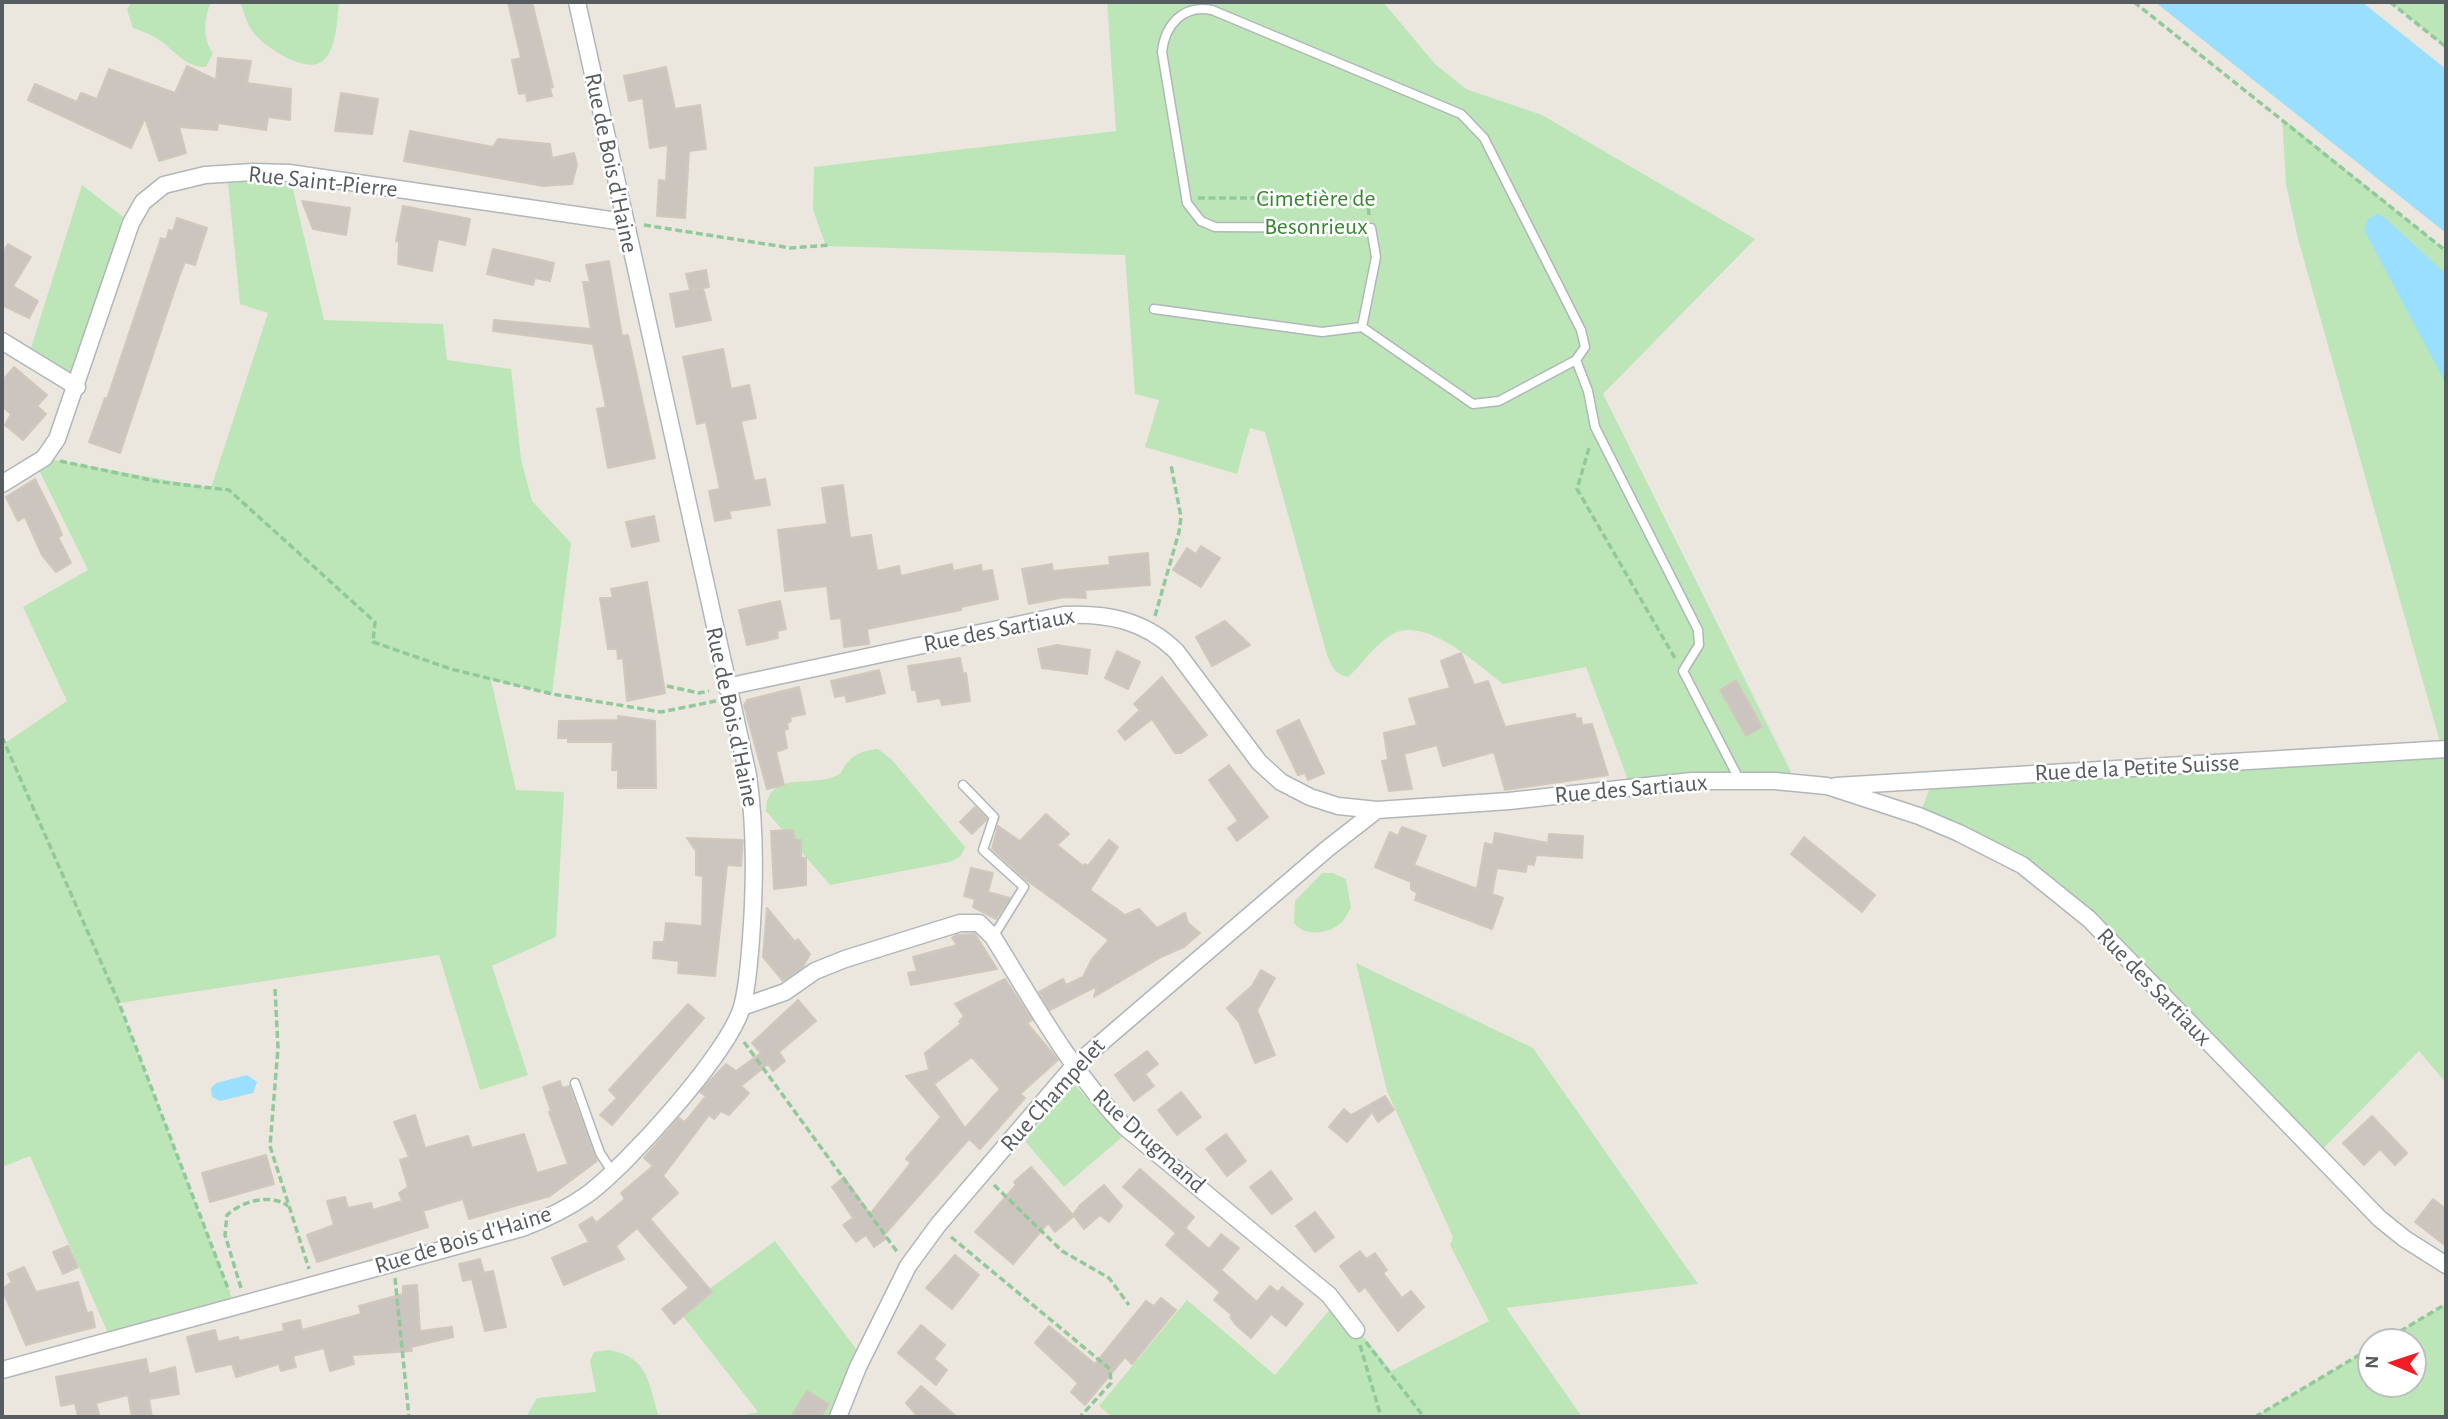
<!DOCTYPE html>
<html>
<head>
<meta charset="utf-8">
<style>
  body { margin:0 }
  #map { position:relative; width:2448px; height:1419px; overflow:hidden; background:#ece7de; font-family:"Alegreya Sans",sans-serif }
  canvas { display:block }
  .frame { position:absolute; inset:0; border:4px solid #575c60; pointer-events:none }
  .north { position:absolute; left:2357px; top:1328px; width:70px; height:70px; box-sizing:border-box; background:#fff; border:2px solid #bcbebf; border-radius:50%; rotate:272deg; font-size:19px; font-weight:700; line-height:28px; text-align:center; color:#575c60 }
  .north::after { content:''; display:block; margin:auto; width:24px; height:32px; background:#f21d25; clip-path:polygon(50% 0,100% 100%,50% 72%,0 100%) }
</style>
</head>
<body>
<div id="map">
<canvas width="2448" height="1419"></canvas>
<div class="frame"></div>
<div class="north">N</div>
</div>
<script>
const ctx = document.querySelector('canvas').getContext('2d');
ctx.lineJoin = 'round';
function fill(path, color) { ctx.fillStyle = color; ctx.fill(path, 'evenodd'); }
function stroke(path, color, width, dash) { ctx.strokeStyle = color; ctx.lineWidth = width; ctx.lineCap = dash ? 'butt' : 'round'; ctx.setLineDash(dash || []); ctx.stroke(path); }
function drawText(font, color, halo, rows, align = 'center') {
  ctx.font = font + ' "Alegreya Sans",sans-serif'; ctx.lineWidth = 5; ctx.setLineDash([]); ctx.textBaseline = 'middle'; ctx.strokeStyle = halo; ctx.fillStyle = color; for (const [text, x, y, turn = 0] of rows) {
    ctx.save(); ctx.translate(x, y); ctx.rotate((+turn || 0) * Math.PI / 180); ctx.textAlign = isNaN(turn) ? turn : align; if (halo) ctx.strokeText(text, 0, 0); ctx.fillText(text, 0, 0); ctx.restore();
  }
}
fill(new Path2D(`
  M131,2H211C204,19 202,38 213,53L206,67C184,67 176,51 159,40C151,34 141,31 133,28L127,10Z
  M240,2H339C337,19 337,47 324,60C307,77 259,44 250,28C246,20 243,10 240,2Z
  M1107,2H1383L1435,64L1466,89L1542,115L1755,239L1603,394L1796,782L1631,788L1586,667L1503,684C1477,664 1424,614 1391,635C1373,646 1363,664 1348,677C1335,674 1332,667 1327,655L1265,432L1250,428L1237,474L1145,447L1159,400L1135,394L1125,255L826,246L813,210L814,167L1116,131Z
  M2390,2H2446V47Z
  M2282,118L2446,251V1083L2419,1051L2317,1155L2089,919L2022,866L1919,816L1933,780L2442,749L2298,239L2286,184Z
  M227,173H289L324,320L443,324L447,360L511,369L521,459L532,501L571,543L552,694L491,680L516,790L564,792L556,937L492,966L528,1075L480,1090L439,955L119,1003L235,1306L111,1340L30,1156L2,1167V737L5,743L67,701L23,607L88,570L36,464L44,458L211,488L268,313L240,304Z
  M82,185L131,223L77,387L28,357Z
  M878,749L892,760L965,847L961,856L950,862L830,885L766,811C767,767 816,790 839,774C842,772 843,768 845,765C854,754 864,750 878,749Z
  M1322,873H1333L1346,879L1351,908C1348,912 1345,920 1341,923C1329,934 1304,937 1294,923L1295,901Z
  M1356,963L1533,1048L1698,1284L1506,1308L1582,1417H1112L1099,1406L1187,1300L1275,1375L1336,1302L1391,1371L1489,1321L1450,1245L1453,1237L1387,1091Z
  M1073,1083L1122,1137L1064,1187L1025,1141Z
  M775,1241L863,1358L839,1417H736L758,1412L679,1311Z
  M2446,1304V1417H2255L2371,1348V1384H2413V1342H2382Z
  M609,1350C649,1357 648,1383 659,1417H526L537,1398L596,1392L590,1361L594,1352Z`), '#bde6b8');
fill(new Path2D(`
  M2155,2H2362L2446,69V233Z
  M2377,214L2384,217L2446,274V384L2364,230L2368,219Z
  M247,1075L257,1082L253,1093L220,1101L212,1097L211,1088L216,1083Z`), '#9bdfff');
const building = new Path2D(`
  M508,2H532L553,87L550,88L552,96L527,101L526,93L519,94L512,60L521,58Z
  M218,58L251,61L247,83L291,89L290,120L268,117L266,130L218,123L217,130L179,127L186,153L159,161L145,118L131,148L28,100L35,84L77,102L81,93L97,99L109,69L175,93L187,66L216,80Z
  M666,67L675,109L700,105L706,149L689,151L685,218L657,216L659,180L666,181L668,145L650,148L643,98L629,101L624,76Z
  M341,93L378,99L372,134L335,131Z
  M410,131L493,147L498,139L550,144L552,158L574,153L577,165L572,184L543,186L404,161Z
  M302,201L350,208L346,235L313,229Z
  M403,206L470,219L465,245L438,239L432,271L398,264L399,242L396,241Z
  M177,218L207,228L195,265L185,262L180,274L120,453L89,442L105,398L107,399L161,238L166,240L169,230L173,231Z
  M8,244L31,257L13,286L38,301L29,318L2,305V255Z
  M493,249L554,263L550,281L535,278L533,285L487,274Z
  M609,261L622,336L628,335L655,458L608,468L597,409L606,407L593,344L493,331L494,320L591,329L583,282H590L586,265Z
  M706,270L709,287L690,290L686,274Z
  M703,288L711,320L676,327L670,294Z
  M723,349L731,389L749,385L756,418L741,421L754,481L765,479L770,505L729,511L731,518L715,521L709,491L720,489L706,422L697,424L683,357Z
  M14,367L47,395L37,406L46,414L23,440L5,425L11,414L2,406V381Z
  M35,479L59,527L62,535L58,537L71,563L56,572L42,555L25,517L18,521L6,497Z
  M843,485L850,538L871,535L877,571L899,566L901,576L952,564L953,571L981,565L982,572L992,570L998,599L961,607V610L867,629L869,644L844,647L841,618L831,619L827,586L785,591L778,530L827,524L822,488Z
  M654,516L659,541L632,547L626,522Z
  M1201,546L1220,558L1201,587L1173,570L1187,548L1196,554Z
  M1148,553L1150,585L1085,590L1086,598L1065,597L1029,604L1022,569L1052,564L1053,571L1110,565L1109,557Z
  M647,582L665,693L627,701L623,658L618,659L617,649H608L600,598H613L611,589Z
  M780,601L786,629L777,631L778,638L747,645L739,610Z
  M1225,621L1250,645L1212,666L1196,637Z
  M1057,645L1090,650L1087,674L1042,668L1038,649Z
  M1117,651L1140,662L1128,689L1105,678Z
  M1461,653L1474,685L1488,681L1505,727L1575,714L1576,719L1581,718L1582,725L1592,724L1608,775L1505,790L1494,752L1443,766L1437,745L1404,754L1412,789L1389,791L1382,761L1388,760L1384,733L1417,725L1409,699L1450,688L1441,661Z
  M960,658L963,674L966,673L970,701L942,705L940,698L918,702L916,690H912L908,666Z
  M879,670L885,693L847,702L845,695L835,697L831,681Z
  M1162,677L1207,735L1181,753H1175L1152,719L1125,740L1118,731L1140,710L1134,704Z
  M1736,680L1762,727L1746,736L1720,690Z
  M799,687L805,714L790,717L791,721L787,723L788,729L784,730L787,748L776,752L784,785L767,789L744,705L747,700Z
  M618,716L655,721L656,788H618V770H612L613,742H568V738H558L559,721L618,720Z
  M1299,720L1324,773L1308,780L1305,773L1298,775L1277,731Z
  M1229,765L1268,817L1237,841L1228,828L1238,821L1209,780Z
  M975,807L987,819L972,834L960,822Z
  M1046,814L1069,834L1057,845L1083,866L1085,864L1088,866L1109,840L1118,847L1090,890L1125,915L1139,909L1157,928L1185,913L1188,923L1200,933L1184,947L1161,957L1094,997L1097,986L1050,1010L1039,992L1063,979L1066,985L1083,977L1092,959L1109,940L1025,879L992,849L998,826L1020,841Z
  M1402,827L1426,836L1414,865L1477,889L1485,843L1493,845L1495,833L1548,843L1549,834L1583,836L1582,858L1536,855L1534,865L1527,864L1526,872L1497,868L1492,894L1503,898L1492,929L1415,900L1417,893L1411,889V882L1375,867L1390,832L1398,836Z
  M793,830L795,840H801V858H806V885L774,889L771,831Z
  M1804,837L1875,895L1862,912L1791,854Z
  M687,838L743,840L741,866L727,865L715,976L678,973L679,961L653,958L654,942H664L666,923L702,926L703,876L696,875V851Z
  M971,868L993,873L988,892L1010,898L996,919L973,907L975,899L964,896Z
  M767,908L795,942L798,939L810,954L803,967L783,981L763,957Z
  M975,934L997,969L911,985L908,973L917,971L913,957L957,945L952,938L956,935Z
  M1261,970L1275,978L1257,1010L1275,1055L1255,1063L1239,1022L1227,1008L1252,986Z
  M1005,979L1032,1020L1027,1023L1058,1060L1020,1094L1025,1098L980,1149L969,1139L884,1235L887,1238L874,1247L866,1235L856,1242L843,1225L853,1218L832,1187L844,1177L870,1214L911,1163L906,1159L941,1117L906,1076L929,1070L925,1053L962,1023L959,1022L964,1016L955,1004ZM972,1057L1000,1089L965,1128L934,1084Z
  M798,1000L816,1021L779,1052L785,1061L773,1071L768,1064L741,1086L749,1093L729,1115L721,1111L714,1119L709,1115L663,1176L678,1193L650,1219L712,1292L674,1324L662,1309L689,1288L637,1228L616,1246L624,1259L564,1285L552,1258L589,1242L579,1225L592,1217L596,1223L625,1199L621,1193L653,1166L644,1158L679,1118L685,1122L706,1096L700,1092L707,1084L726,1064L736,1071L761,1053L752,1043Z
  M688,1004L704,1018L612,1125L600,1115L617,1098L609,1090Z
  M1147,1051L1158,1064L1145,1074L1154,1086L1134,1101L1115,1075Z
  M560,1081L562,1088L569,1086L597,1161L550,1196L469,1219L463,1199L423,1211L428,1227L317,1262L307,1235L334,1225L327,1201L345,1197L348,1208L371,1203L373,1210L402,1201L399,1193L408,1187L400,1160L409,1157L394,1122L415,1115L425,1148L468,1136L472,1148L524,1134L537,1173L568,1164L549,1112L551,1111L543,1087Z
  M1181,1092L1201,1117L1177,1135L1158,1110Z
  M1385,1096L1394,1110L1378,1122L1372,1112L1347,1142L1329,1127L1344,1109L1351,1115Z
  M2372,1116L2407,1153L2395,1165L2380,1149L2364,1165L2343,1143Z
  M1226,1134L1246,1161L1227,1176L1206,1149Z
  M266,1155L274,1184L210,1202L202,1173Z
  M1031,1167L1073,1215L1080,1205L1104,1185L1122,1206L1109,1222L1100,1215L1084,1229L1074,1216L1055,1232L1048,1223L1013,1264L975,1232L1016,1185L1014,1182Z
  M1140,1169L1194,1217L1185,1228L1209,1249L1221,1234L1239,1248L1221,1270L1257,1302L1270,1286L1278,1292L1282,1287L1303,1304L1286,1326L1271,1314L1251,1338L1236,1325L1230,1317L1232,1315L1214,1300L1220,1292L1166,1245L1176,1233L1123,1187Z
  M1271,1171L1292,1199L1272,1214L1250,1187Z
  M2433,1199L2446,1209V1246L2415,1222Z
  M1315,1212L1334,1237L1315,1252L1296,1226Z
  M68,1246L78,1267L63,1274L53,1252Z
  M1360,1251L1366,1259L1375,1253L1387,1270L1383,1273L1402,1298L1411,1291L1424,1307L1398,1331L1365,1287L1359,1292L1340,1266Z
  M955,1255L979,1275L952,1309L926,1288Z
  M480,1259L484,1273L493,1271L506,1327L485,1331L472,1279L463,1281L459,1264Z
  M24,1267L36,1292L78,1282L87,1313L92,1312L95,1327L26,1345L2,1289L12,1282L8,1274Z
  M417,1285L420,1331L452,1327L453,1337L411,1347L412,1351L352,1355L354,1364L330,1371L324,1348L293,1356L296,1367L281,1371L279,1364L236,1377L232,1364L196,1372L187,1337L215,1330L218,1342L238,1337L239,1341L284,1331L283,1324L300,1320L302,1330L361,1314L359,1306L403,1294V1286Z
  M1161,1298L1176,1310L1132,1364L1125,1357L1085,1405L1071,1392L1078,1383L1035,1343L1049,1326L1095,1364L1146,1301L1154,1306Z
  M921,1325L945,1345L934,1359L947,1370L936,1385L898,1353Z
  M146,1359L149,1374L175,1367L179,1394L149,1399L152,1417H132L128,1395L96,1403L100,1417H78L75,1403L61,1406L56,1377Z
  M921,1386L957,1417H918L906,1403Z
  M807,1391L829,1404L821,1417H791Z`);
fill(building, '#ccc5bf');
stroke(building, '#d1c8bc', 2);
const service = new Path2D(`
  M1154,309L1322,332L1362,327L1376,257L1371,228L1215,227L1201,221L1187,203L1162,52C1165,25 1183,4 1212,10L1461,114L1484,138L1581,330L1585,347L1576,360L1588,391L1595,427L1698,630L1699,645L1683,671L1740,781
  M1362,327L1473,404L1499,401L1576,360
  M963,785L994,817L983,850L1024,887L993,937
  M575,1083L600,1153L613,1173`);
const minor = new Path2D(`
  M2,341L77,387
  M2,484L44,458L57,439L131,223L143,202L164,185L205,175L253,172L289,173L624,222
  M726,687L1064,615C1107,613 1144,620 1176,651L1259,762L1281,782L1310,797L1338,806L1377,810L1509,801L1692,781H1775L1827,786L1919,816L1959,833L2022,865L2089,919L2380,1219L2405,1239L2446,1265
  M1836,786L2446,749
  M742,1007L785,992L815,971L845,959L960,923H979L993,937C1034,1003 1071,1071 1125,1127L1329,1295L1356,1330
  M2,1370L522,1228C546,1219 567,1209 588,1194C628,1164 728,1054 742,1007C748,985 749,962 751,939C755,884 756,830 748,775L577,2
  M838,1417L858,1367L908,1266L938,1225L1073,1067L1327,849L1377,810`);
stroke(service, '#b1b6ba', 11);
stroke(minor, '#b1b6ba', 19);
stroke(new Path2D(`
  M2134,2L2446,251
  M2390,2L2446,47
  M1198,198H1364L1368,200L1369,215
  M644,225L791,248L830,245
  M1589,448L1577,489L1676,660
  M60,461L160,482L229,490L375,622L373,642L451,669L552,694L661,712L716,701
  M1155,616L1179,532L1181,517L1171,465
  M667,686L699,693L709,691
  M2,737L119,1003L229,1291
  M275,989L278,1048L270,1146L309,1269
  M744,1042L898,1253
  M994,1185L1062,1251L1109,1278L1129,1305
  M951,1237L1110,1369L1111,1383L1080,1417
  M395,1278L409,1417
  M241,1288L225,1235L227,1215C242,1201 271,1193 288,1206
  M1366,1342L1424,1417
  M2382,1342L2446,1304
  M1360,1345L1381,1417
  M2255,1417L2371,1348`), '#92c99c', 3.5, [7, 3.5]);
stroke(service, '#fff', 8);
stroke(minor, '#fff', 16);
drawText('24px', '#575c60', '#fff', [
  ["Rue de Bois d'Haine",611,163,78],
  ["Rue Saint-Pierre",323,182,6],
  ["Rue des Sartiaux",999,630,-11],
  ["Rue de Bois d'Haine",732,717,78],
  ["Rue de la Petite Suisse",2137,768,-3],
  ["Rue des Sartiaux",1631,789,-5],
  ["Rue des Sartiaux",2154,987,46],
  ["Rue Champelet",1053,1095,-48],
  ["Rue Drugmand",1149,1141,42],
  ["Rue de Bois d'Haine",463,1240,-17]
]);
drawText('24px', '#368730', '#fff', [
  ["Cimetière de",1316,199],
  ["Besonrieux",1316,227]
]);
</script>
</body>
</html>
